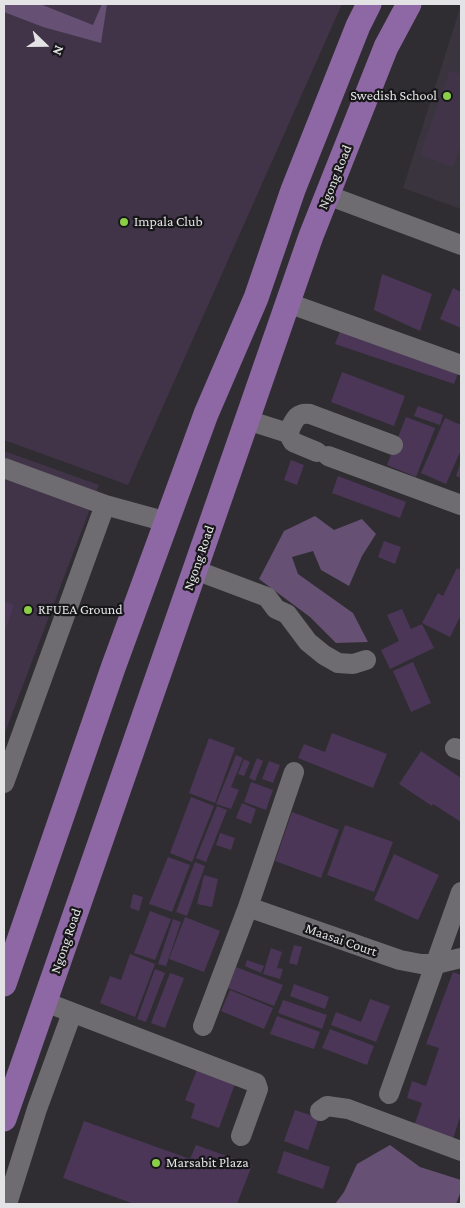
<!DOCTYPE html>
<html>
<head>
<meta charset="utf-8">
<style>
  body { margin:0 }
  #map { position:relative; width:465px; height:1208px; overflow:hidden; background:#2f2d31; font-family:"Crimson Pro",serif }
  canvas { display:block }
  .frame { position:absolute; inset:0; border:5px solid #e3e2e4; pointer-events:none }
  .north { position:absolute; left:20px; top:20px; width:50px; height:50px; -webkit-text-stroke:4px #171618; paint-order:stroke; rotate:112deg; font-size:14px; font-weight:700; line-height:20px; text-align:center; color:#e3e2e4 }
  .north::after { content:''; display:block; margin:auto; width:18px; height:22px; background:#e3e2e4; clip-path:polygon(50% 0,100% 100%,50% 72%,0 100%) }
</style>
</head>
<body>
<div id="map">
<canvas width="465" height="1208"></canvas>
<div class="frame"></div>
<div class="north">N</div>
</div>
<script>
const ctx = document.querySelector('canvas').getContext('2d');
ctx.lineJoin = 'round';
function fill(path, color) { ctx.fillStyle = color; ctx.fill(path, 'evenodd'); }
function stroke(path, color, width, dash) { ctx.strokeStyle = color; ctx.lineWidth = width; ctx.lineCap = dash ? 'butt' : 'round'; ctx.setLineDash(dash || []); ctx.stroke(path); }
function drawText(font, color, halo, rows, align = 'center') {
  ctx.font = font + ' "Crimson Pro",serif'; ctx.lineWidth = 4.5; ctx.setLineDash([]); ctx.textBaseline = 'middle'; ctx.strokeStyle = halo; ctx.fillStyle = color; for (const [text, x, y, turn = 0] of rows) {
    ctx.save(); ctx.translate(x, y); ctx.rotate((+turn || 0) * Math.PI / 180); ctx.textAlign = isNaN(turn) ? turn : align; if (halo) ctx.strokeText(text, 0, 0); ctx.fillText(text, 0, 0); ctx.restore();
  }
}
fill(new Path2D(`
  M461,5V209L403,188Z`), '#39343d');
fill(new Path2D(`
  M4,4H342L128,485L4,440Z
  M450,70L461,74V144L453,167L420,155Z
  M4,451L99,485L4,735Z`), '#413449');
fill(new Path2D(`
  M4,4H40L93,25L102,4H107L101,43L43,27L4,12Z
  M315,516L334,530L362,519L376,534L362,556L349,586L321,570L313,551L292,557L298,574L353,613L368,642L336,643L310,617L259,579L284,531Z
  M390,1145L420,1167L461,1180V1191L456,1204H335L344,1192L357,1164Z`), '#665073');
fill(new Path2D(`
  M382,274L432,294L420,331L374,310Z
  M453,288L461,292V328L440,319Z
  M341,329L459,370L454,384L335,344Z
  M342,372L405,396L394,426L331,402Z
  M418,406L443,415L440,425L414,416Z
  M406,417L435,428L416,477L387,465Z
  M445,418L461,425V450L446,484L421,473Z
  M291,460L304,465L297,485L284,480Z
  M461,461V478L456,476Z
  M338,476L406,502L400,518L332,493Z
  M384,541L401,547L395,564L378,557Z
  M457,568L461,570V615L450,637L422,623L438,593L443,596Z
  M4,601L14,605L4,633Z
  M402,609L411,629L422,624L434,648L390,669L381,650L399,641L387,615Z
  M413,662L431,703L411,712L393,671Z
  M332,733L387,754L373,788L298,758L304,744L325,752Z
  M209,738L235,748L215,803L189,793Z
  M421,751L461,778V822L433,804L432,806L399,784Z
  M236,755L243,758L231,787L239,790L231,809L216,804Z
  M257,758L263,761L255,781L249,778Z
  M244,759L250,762L244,776L238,774Z
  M269,761L280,765L273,783L262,779Z
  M251,782L273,790L266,810L244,802Z
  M191,797L214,806L192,862L170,853Z
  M242,803L256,809L251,824L236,818Z
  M217,806L227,810L206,862L196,858Z
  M292,812L339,830L321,878L275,861Z
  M345,825L393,842L374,892L327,875Z
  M220,833L235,838L231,850L216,845Z
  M394,854L439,875L418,920L374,900Z
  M168,857L190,865L172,912L149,904Z
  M195,862L205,866L187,916L176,912Z
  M204,875L218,879L212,907L197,904Z
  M133,894L143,897L139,911L130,908Z
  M150,911L171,919L155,960L134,953Z
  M185,917L220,931L204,972L169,959Z
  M173,919L181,922L166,966L158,964Z
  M294,945L302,947L297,965L289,963Z
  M271,948L282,952L277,968L283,969L280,979L263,974Z
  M130,954L155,964L135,1017L100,1003L110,976L121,980Z
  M247,960L264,966L261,973L245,966Z
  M236,967L283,985L274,1006L228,988Z
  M155,969L165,973L146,1022L137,1019Z
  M453,972L461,975V1114L453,1139L414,1126L422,1103L407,1098L412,1081L426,1086L439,1048L426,1044Z
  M170,973L184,978L165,1028L151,1023Z
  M294,984L329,997L325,1009L290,996Z
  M230,990L273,1008L264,1029L221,1011Z
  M370,999L390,1006L376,1042L331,1025L336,1012L361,1022Z
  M283,1000L327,1015L322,1029L278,1013Z
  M277,1016L320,1032L314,1049L270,1034Z
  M330,1029L374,1046L367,1065L322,1048Z
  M198,1067L236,1081L219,1128L191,1118L195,1104L185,1100Z
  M295,1110L319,1118L308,1150L284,1141Z
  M84,1121L190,1159L196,1145L252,1165L237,1204H134L63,1178Z
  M284,1151L330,1167L323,1189L277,1173Z`), '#4b3658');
stroke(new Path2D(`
  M327,195L461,245
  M288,303L461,365
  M247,420L288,433L293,442L317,452
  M288,433C294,421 296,412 310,414L393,445
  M328,456L461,505
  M4,468L105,505L167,522
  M195,570L267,597L276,609L287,614L308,642L324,655L338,663L353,664L366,660
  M455,748L461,750
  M4,783L105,505
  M248,907L400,960L421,964H436L461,958
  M45,1002L256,1083L258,1089L241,1136
  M203,1026L248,907L294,772
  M389,1094L461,892
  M320,1111L327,1106L348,1109L461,1151
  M7,1204L37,1109L72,1013`), '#6e6c70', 20);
stroke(new Path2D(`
  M4,984L113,668L206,414L256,298L293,190L358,26L369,4
  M4,1119L311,236L386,47L409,4`), '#8e68a4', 25);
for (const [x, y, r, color] of [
  [447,96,5,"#8bce47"],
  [124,222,5,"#8bce47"],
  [28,610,5,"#8bce47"],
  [156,1163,5,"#8bce47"]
]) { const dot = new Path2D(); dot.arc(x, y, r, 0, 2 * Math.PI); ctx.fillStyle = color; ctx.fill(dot); stroke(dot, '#171618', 2); }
drawText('14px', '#e3e2e4', '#171618', [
  ["Swedish School",437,96,"right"],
  ["Impala Club",134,222],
  ["RFUEA Ground",38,610],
  ["Marsabit Plaza",166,1163]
], 'left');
drawText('14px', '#e3e2e4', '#171618', [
  ["Ngong Road",335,177,-68],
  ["Ngong Road",199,558,-71],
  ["Maasai Court",341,940,19],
  ["Ngong Road",66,941,-71]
]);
</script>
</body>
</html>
